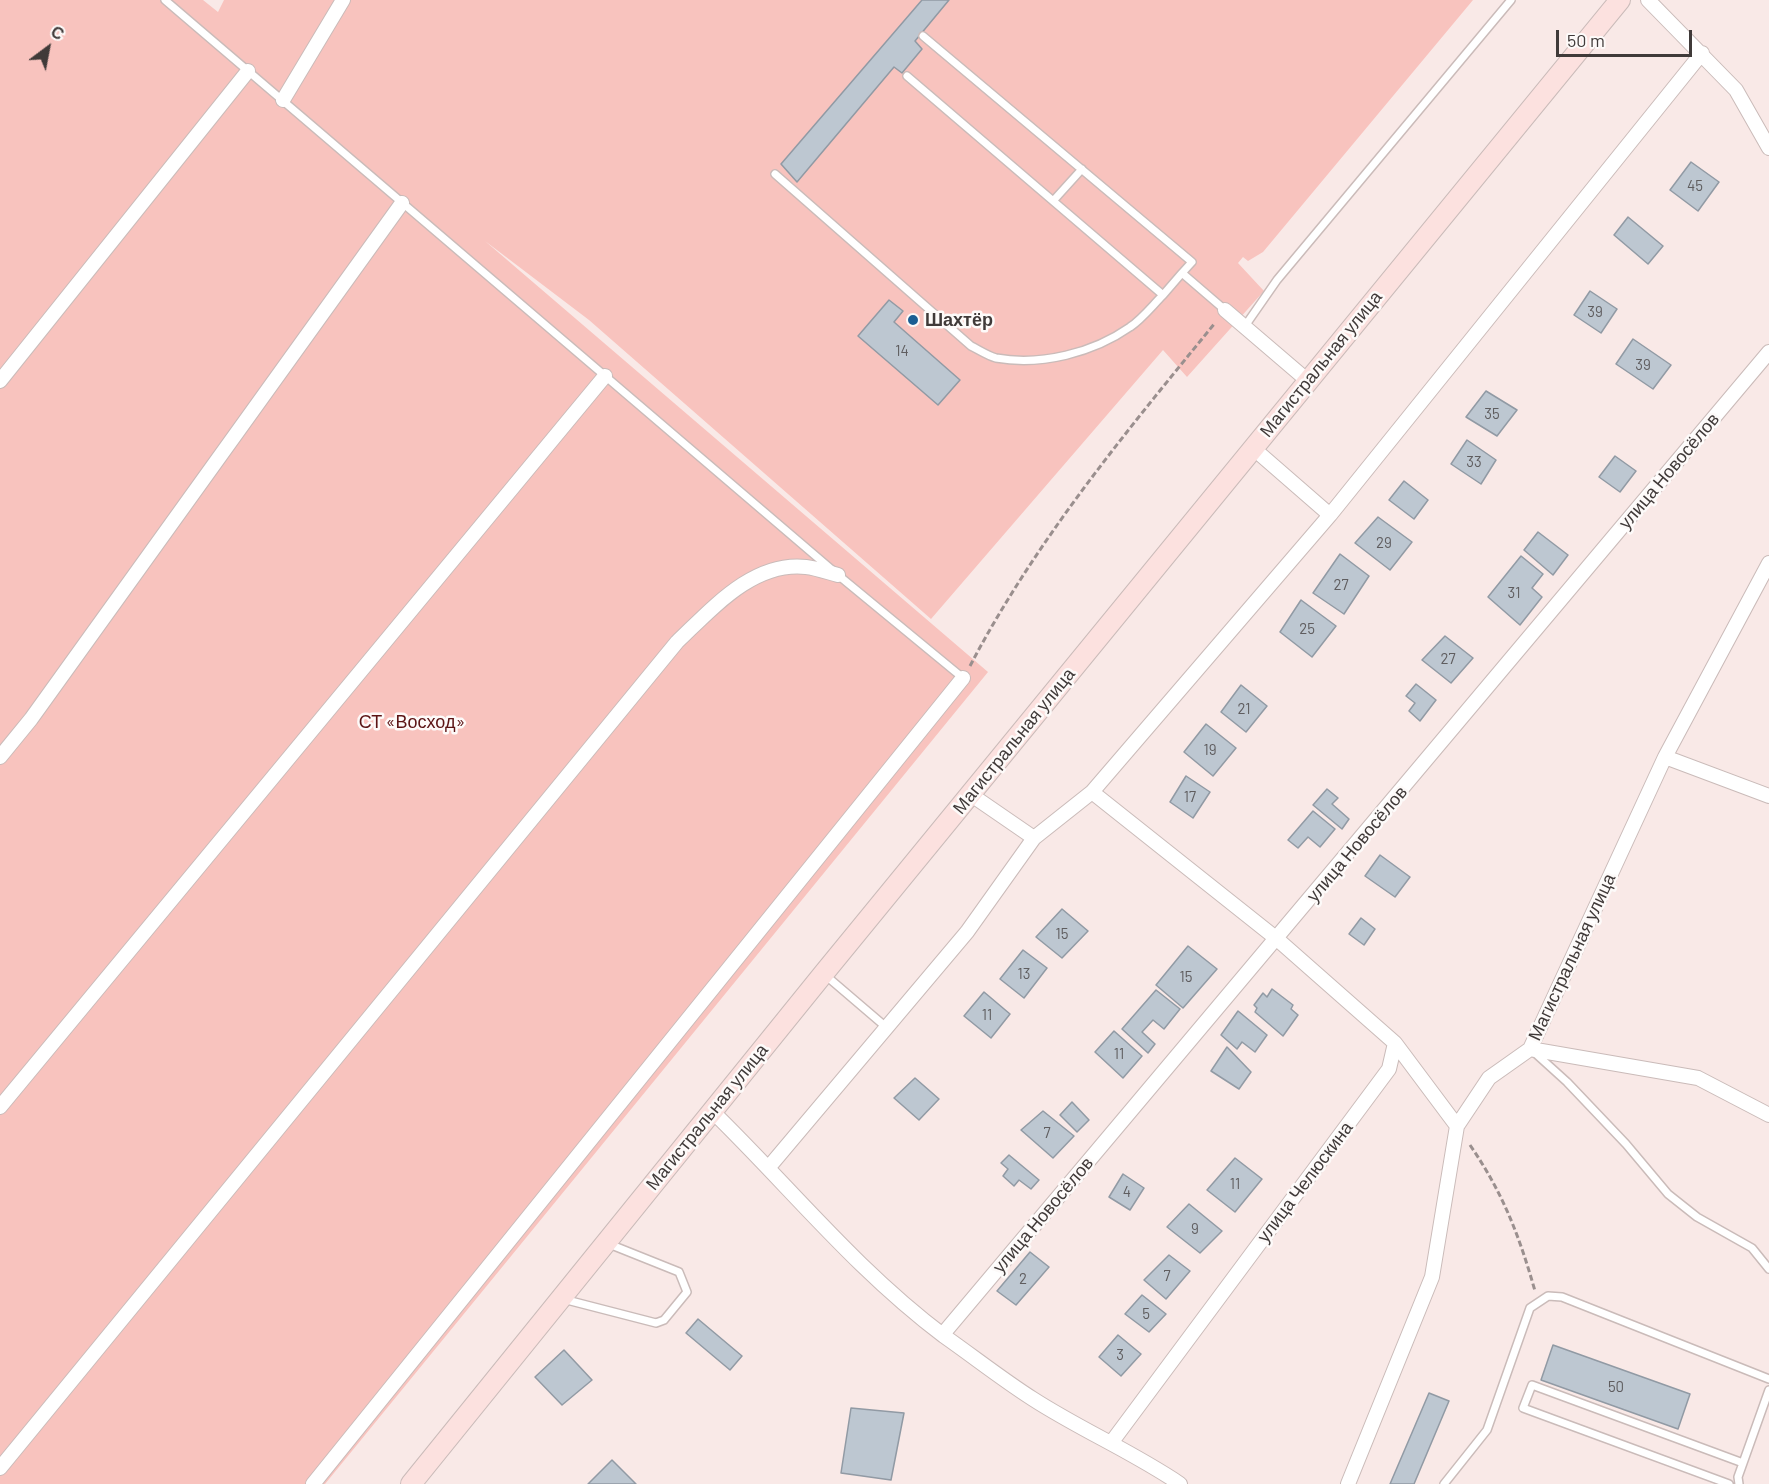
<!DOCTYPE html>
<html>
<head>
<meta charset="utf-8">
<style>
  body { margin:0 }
  #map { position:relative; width:1769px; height:1484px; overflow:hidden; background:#f9e9e7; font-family:Barlow,sans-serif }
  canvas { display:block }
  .north { position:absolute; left:18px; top:18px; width:60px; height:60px; -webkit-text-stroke:4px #fdfaf9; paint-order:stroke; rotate:32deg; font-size:16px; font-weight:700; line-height:24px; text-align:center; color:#403a39 }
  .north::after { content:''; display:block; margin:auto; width:21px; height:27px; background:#403a39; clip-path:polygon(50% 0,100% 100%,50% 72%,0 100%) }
  .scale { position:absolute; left:1556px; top:30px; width:136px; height:27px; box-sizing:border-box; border:3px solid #403a39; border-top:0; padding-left:8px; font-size:18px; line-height:21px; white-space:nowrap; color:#403a39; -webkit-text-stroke:4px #fdfaf9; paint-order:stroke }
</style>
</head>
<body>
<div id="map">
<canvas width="1769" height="1484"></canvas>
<div class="north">С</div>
<div class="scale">50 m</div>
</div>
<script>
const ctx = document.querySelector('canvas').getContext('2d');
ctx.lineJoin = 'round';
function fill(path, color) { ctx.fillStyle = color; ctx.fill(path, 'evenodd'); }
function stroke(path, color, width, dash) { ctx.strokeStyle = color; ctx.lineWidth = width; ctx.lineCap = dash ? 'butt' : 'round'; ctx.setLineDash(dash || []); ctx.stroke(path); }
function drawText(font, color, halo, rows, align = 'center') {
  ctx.font = font + ' Barlow,sans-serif'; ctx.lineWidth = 5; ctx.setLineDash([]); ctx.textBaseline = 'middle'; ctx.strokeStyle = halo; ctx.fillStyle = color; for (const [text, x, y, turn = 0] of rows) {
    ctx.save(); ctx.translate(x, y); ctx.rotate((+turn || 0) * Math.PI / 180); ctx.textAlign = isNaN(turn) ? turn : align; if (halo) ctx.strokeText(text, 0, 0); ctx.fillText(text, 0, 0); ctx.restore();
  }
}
fill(new Path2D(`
  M0,0H203L218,12L224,0H1473L1263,252L1248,261L1243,257L1238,263L1264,291L1187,377L1163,350L931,619L589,320L485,241L988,672L325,1484H0Z`), '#f8c3be');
const building = new Path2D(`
  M922,0H949L915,41L922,49L902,73L894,67L797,182L781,164Z
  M1691,162L1719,182L1698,211L1670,190Z
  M1628,217L1663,246L1648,264L1614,235Z
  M1590,291L1617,309L1601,333L1574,315Z
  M889,300L903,311L894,322L960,380L938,405L858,336Z
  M1633,339L1671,365L1653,389L1616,364Z
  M1486,391L1517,410L1497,436L1466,417Z
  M1467,440L1496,460L1481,484L1451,464Z
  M1615,456L1636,471L1620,492L1599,477Z
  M1404,481L1428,500L1414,519L1389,500Z
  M1378,517L1412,542L1390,570L1355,543Z
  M1538,532L1568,555L1553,575L1524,550Z
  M1340,554L1369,576L1344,614L1313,593Z
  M1521,556L1543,574L1532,588L1542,597L1520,625L1488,597Z
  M1301,600L1336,626L1312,657L1280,632Z
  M1445,636L1473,658L1451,683L1422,660Z
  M1416,684L1436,700L1420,721L1409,711L1415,703L1406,696Z
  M1241,685L1267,706L1246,732L1221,712Z
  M1206,724L1236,748L1213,776L1184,752Z
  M1186,776L1210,792L1193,818L1170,802Z
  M1327,789L1338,798L1332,804L1349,819L1342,829L1313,805Z
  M1313,811L1335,829L1320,847L1308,837L1298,848L1288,840Z
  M1380,855L1410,877L1395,897L1365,876Z
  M1062,909L1088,931L1062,958L1036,937Z
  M1361,918L1375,929L1364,945L1349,934Z
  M1188,946L1217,969L1183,1008L1156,985Z
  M1023,950L1047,968L1024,998L1000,979Z
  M1272,989L1293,1005L1291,1009L1298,1015L1283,1036L1255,1012L1257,1008L1254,1005L1263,993L1267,997Z
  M1156,990L1180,1009L1164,1029L1153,1020L1142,1032L1155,1044L1148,1053L1122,1029Z
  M984,992L1010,1014L991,1038L964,1016Z
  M1238,1011L1267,1035L1255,1052L1242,1042L1237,1049L1221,1035Z
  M1114,1031L1142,1056L1123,1078L1095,1052Z
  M1227,1047L1251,1072L1239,1089L1211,1071Z
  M915,1078L939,1099L919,1120L894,1098Z
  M1072,1102L1089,1120L1077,1132L1060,1115Z
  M1043,1111L1074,1136L1053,1158L1021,1130Z
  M1009,1155L1039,1180L1031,1189L1019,1180L1014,1186L1003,1176L1008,1169L1001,1163Z
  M1235,1158L1262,1179L1235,1212L1207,1190Z
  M1123,1174L1144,1188L1130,1210L1109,1197Z
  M1189,1204L1222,1231L1200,1253L1167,1227Z
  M1030,1252L1049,1267L1016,1305L997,1291Z
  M1169,1255L1190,1271L1166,1299L1144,1280Z
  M1142,1295L1166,1314L1149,1332L1125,1314Z
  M698,1319L742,1356L730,1370L686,1333Z
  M1118,1335L1141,1354L1121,1376L1099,1357Z
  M1553,1345L1690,1394L1678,1429L1541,1380Z
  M564,1350L592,1380L562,1405L535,1377Z
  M1429,1393L1449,1401L1414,1484H1390Z
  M851,1408L904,1413L891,1480L841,1473Z
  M612,1460L636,1484H588Z`);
fill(building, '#bdc7d1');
stroke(building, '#919aa4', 1.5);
const service = new Path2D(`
  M165,0L838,575L963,678
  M923,36L1192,262L1182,273L1225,310
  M907,76L1163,295L1182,273
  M775,174L971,346C979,350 988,356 996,358C1041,366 1093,353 1130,327C1142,319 1152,306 1163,295
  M1053,201L1082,169
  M1245,326L1277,280L1511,0
  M824,974L886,1027
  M1535,1053L1567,1082L1626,1144L1668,1194L1697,1217L1752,1248L1769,1269
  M563,1299L656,1323L664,1320L687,1292L679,1272L609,1244
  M1444,1484L1487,1430L1530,1308L1548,1296L1562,1297L1769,1379
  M1729,1484L1523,1408L1532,1385L1743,1463
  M1739,1484L1738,1477L1769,1390`);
const minor = new Path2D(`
  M1648,0L1736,90L1769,148
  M283,100L343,0
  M1225,310L1308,381
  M0,381L248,71
  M1253,448L1330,515
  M0,757L31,719L402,203
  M1665,757L1769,796
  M1092,792L1277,939L1395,1043L1389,1069L1111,1443
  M970,794L1034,838
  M1395,1043L1457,1126
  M1530,1049L1698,1078L1769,1115
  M0,1107L605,376
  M712,1111C790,1187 855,1269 944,1336C974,1357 1003,1380 1033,1399C1081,1430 1133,1452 1180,1484
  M769,1167L967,932L1034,838L1092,792L1330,515L1702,53
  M943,1334L1769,352
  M0,1468L677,642C712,609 753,561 806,567C816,568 827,572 838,575
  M313,1484L963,678
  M1348,1484L1432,1277L1457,1126L1489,1078L1530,1049L1665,757L1769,563`);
const secondary = new Path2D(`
  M411,1484L824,973L1620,0`);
stroke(service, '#cabbb9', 10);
stroke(minor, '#cabbb9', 16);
stroke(secondary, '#cabbb9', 22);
stroke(new Path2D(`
  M970,666C1036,540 1126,432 1215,323
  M1470,1145C1503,1193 1519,1235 1535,1291`), '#9a8f8e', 3, [6, 3]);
stroke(service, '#fff', 7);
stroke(minor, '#fff', 14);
stroke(secondary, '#fce1df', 20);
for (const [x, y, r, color] of [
  [913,320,6,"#1c5e93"]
]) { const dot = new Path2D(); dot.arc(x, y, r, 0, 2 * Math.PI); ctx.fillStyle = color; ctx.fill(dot); stroke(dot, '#fdfaf9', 2); }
drawText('15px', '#5f5d5f', null, [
  ["45",1695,186],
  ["39",1595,312],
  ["14",902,351],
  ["39",1643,365],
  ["35",1492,414],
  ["33",1474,462],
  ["29",1384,543],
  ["27",1341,585],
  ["31",1514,593],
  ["25",1307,629],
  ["27",1448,659],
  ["21",1244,709],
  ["19",1210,750],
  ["17",1190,797],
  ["15",1062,934],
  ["13",1024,974],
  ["15",1186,977],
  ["11",987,1015],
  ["11",1119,1054],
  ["7",1047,1133],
  ["11",1235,1184],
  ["4",1127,1192],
  ["9",1195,1229],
  ["7",1167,1276],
  ["2",1023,1279],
  ["5",1146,1314],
  ["3",1120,1355],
  ["50",1616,1387]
]);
drawText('bold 18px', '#403a39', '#fdfaf9', [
  ["Шахтёр",925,320]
], 'left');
drawText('18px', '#403a39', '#fdfaf9', [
  ["Магистральная улица",1321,364,-51],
  ["улица Новосёлов",1669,471,-50],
  ["Магистральная улица",1014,741,-51],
  ["улица Новосёлов",1357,844,-50],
  ["Магистральная улица",1572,957,-65],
  ["Магистральная улица",707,1117,-51],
  ["улица Челюскина",1305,1182,-53],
  ["улица Новосёлов",1043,1215,-50]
]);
drawText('18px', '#5c1415', '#fdfaf9', [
  ["СТ «Восход»",412,722]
]);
</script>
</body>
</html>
